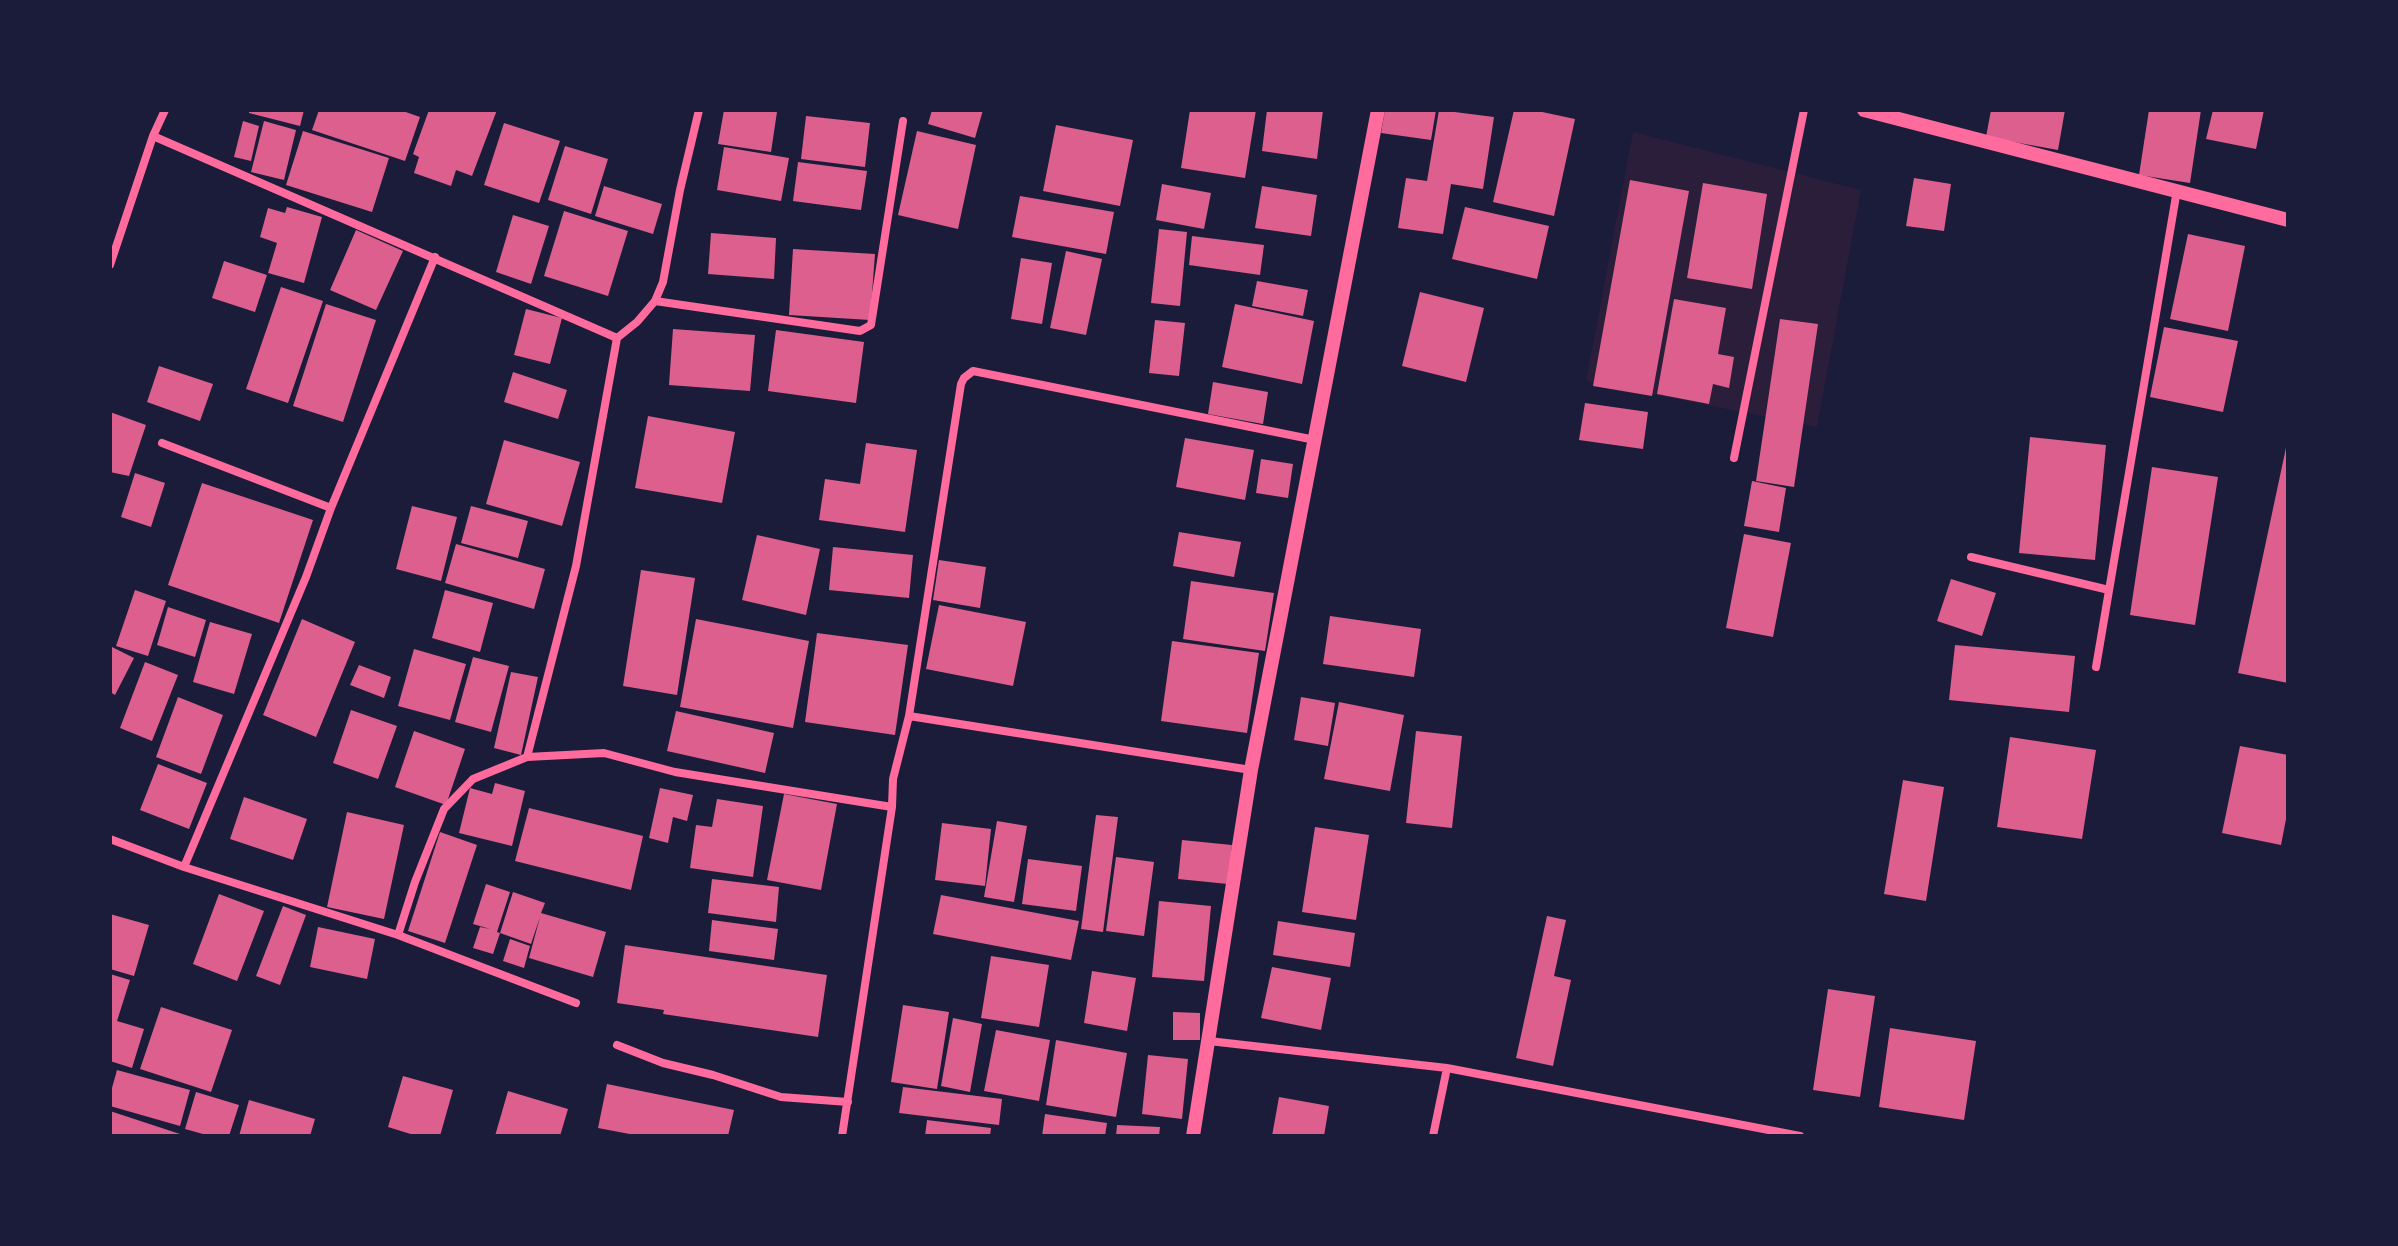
<!DOCTYPE html>
<html>
<head>
<meta charset="utf-8">
<style>
  body { margin:0 }
  #map { position:relative; width:2398px; height:1246px; overflow:hidden; background:#1b1b3a; font-family:Ubuntu,sans-serif }
  canvas { display:block }
  .frame { position:absolute; inset:0; border:112px solid #1b1b3a; pointer-events:none }
</style>
</head>
<body>
<div id="map">
<canvas width="2398" height="1246"></canvas>
<div class="frame"></div>
</div>
<script>
const ctx = document.querySelector('canvas').getContext('2d');
ctx.lineJoin = 'round';
function fill(path, color) { ctx.fillStyle = color; ctx.fill(path, 'evenodd'); }
function stroke(path, color, width, dash) { ctx.strokeStyle = color; ctx.lineWidth = width; ctx.lineCap = dash ? 'butt' : 'round'; ctx.setLineDash(dash || []); ctx.stroke(path); }
fill(new Path2D(`
  M1633,132L1861,190L1817,427L1586,381Z`), '#2a1e3b');
fill(new Path2D(`
  M249,110H304L300,126L249,113Z
  M319,110H400L420,117L405,161L312,130Z
  M429,110H497L472,176L456,170L451,186L414,173L419,157L413,154Z
  M724,110L777,112L771,152L718,144Z
  M932,110H983L975,138L928,124Z
  M1190,110H1256L1245,178L1181,168Z
  M1267,110H1323L1317,159L1262,151Z
  M1385,110H1436L1431,140L1381,133Z
  M1439,110L1494,117L1483,189L1451,184L1443,234L1398,228L1406,178L1427,181Z
  M1514,110H1533L1575,119L1554,216L1493,202Z
  M1991,110H2065L2058,150L1986,137Z
  M2149,110H2201L2190,183L2139,175Z
  M2213,110H2264L2256,149L2206,139Z
  M806,116L870,123L865,167L801,159Z
  M243,121L259,126L251,161L234,157Z
  M264,121L296,130L284,180L251,172Z
  M504,123L560,141L539,203L484,185Z
  M1056,125L1133,140L1120,206L1043,191Z
  M303,131L389,158L372,212L286,185Z
  M917,131L976,145L958,229L898,215Z
  M565,146L608,159L591,214L548,200Z
  M724,147L789,158L781,201L717,190Z
  M798,162L867,171L861,210L793,201Z
  M1914,178L1951,184L1944,231L1906,226Z
  M1630,180L1689,191L1652,396L1593,386Z
  M1703,183L1767,194L1752,289L1687,278Z
  M1162,184L1211,193L1204,229L1156,220Z
  M604,186L662,204L653,234L595,216Z
  M1262,186L1317,195L1311,236L1255,228Z
  M1020,196L1114,212L1106,254L1012,237Z
  M287,207L322,217L304,283L268,273L277,243L260,237L268,208L285,213Z
  M1465,207L1549,226L1537,279L1452,259Z
  M564,211L628,231L608,296L544,276Z
  M513,215L549,226L531,284L496,272Z
  M1159,229L1187,232L1180,306L1151,303Z
  M356,230L403,251L376,310L330,290Z
  M711,233L776,238L774,279L708,274Z
  M2188,234L2245,246L2228,331L2170,319Z
  M1192,236L1264,245L1260,275L1189,265Z
  M793,249L875,254L870,320L789,315Z
  M1066,251L1102,259L1086,335L1050,328Z
  M1021,258L1052,263L1042,324L1011,319Z
  M224,261L267,275L255,312L212,298Z
  M1257,281L1308,290L1303,316L1252,306Z
  M281,287L323,301L288,403L246,389Z
  M1420,292L1484,308L1466,382L1402,366Z
  M1674,299L1726,308L1718,354L1734,357L1729,388L1713,384L1709,404L1657,394Z
  M326,304L376,320L343,422L293,406Z
  M1235,304L1314,321L1302,384L1222,367Z
  M526,309L562,318L550,364L514,355Z
  M1780,319L1818,324L1794,487L1756,481Z
  M1155,320L1185,323L1179,376L1149,373Z
  M2164,327L2238,341L2223,412L2150,397Z
  M673,329L755,335L750,391L669,385Z
  M776,330L864,342L856,403L768,391Z
  M159,366L213,384L200,421L147,402Z
  M513,372L567,390L558,419L504,402Z
  M1213,382L1268,392L1263,424L1208,414Z
  M1585,403L1648,412L1643,449L1579,440Z
  M110,412L146,425L129,476L110,472Z
  M648,416L735,432L722,503L635,488Z
  M2030,437L2106,445L2095,560L2019,553Z
  M1185,438L1254,450L1245,500L1176,487Z
  M504,440L580,462L562,526L486,504Z
  M866,443L917,450L905,532L819,520L825,479L860,484Z
  M2287,443H2288V683L2238,673Z
  M1261,459L1293,464L1288,498L1256,493Z
  M2152,467L2218,477L2195,625L2130,615Z
  M135,473L165,483L151,527L121,517Z
  M1752,481L1786,488L1779,532L1744,526Z
  M202,483L313,520L279,623L168,585Z
  M412,506L457,517L441,581L396,569Z
  M471,506L528,521L518,558L461,543Z
  M1179,532L1241,542L1234,577L1173,566Z
  M1744,534L1791,543L1773,637L1726,628Z
  M757,535L820,549L806,615L742,600Z
  M456,544L545,569L534,609L445,583Z
  M833,547L913,555L909,598L829,590Z
  M939,560L986,567L980,608L933,600Z
  M641,570L695,578L677,695L623,686Z
  M1951,579L1996,593L1982,636L1937,621Z
  M1191,581L1274,593L1265,651L1183,639Z
  M135,590L166,601L148,656L116,646Z
  M445,590L493,603L480,652L432,638Z
  M939,605L1026,622L1013,686L926,669Z
  M168,607L206,620L195,657L157,645Z
  M1330,616L1421,629L1414,677L1323,664Z
  M302,619L355,642L316,737L263,715Z
  M696,619L809,641L793,728L680,707Z
  M210,622L252,634L234,694L193,682Z
  M817,633L908,645L895,735L805,722Z
  M1172,641L1259,653L1247,733L1161,721Z
  M1955,645L2075,656L2069,712L1949,700Z
  M110,646L134,658L115,695L110,692Z
  M414,649L466,664L450,720L398,706Z
  M473,657L509,666L491,732L455,722Z
  M145,662L178,675L152,741L120,728Z
  M359,665L391,677L384,698L350,685Z
  M511,672L538,677L521,755L494,748Z
  M178,697L223,715L201,774L156,757Z
  M1301,697L1335,703L1328,746L1294,740Z
  M1339,702L1404,715L1390,791L1324,779Z
  M351,710L397,726L378,779L333,763Z
  M676,711L774,733L765,773L667,751Z
  M414,731L465,749L446,805L395,787Z
  M1416,731L1462,736L1452,828L1406,823Z
  M2010,737L2096,750L2082,839L1997,827Z
  M2240,746L2288,755V809L2281,845L2222,833Z
  M158,764L207,783L189,829L140,810Z
  M1903,780L1944,787L1926,901L1884,894Z
  M495,783L525,791L512,846L459,833L470,788L492,794Z
  M660,788L693,795L687,821L673,817L668,843L649,838Z
  M784,794L837,804L821,890L767,880Z
  M244,797L307,819L293,860L230,839Z
  M717,799L763,806L753,877L690,868L696,825L712,827Z
  M529,808L643,836L631,890L515,861Z
  M347,812L404,825L384,919L327,907Z
  M1096,815L1118,817L1103,932L1081,929Z
  M997,821L1027,826L1014,902L984,897Z
  M942,823L991,829L985,886L935,880Z
  M1315,827L1369,835L1356,920L1302,912Z
  M440,832L477,845L445,943L408,931Z
  M1182,840L1232,845L1228,884L1178,879Z
  M1116,857L1154,862L1144,936L1106,931Z
  M1028,859L1082,866L1076,911L1022,904Z
  M712,879L779,887L776,922L708,913Z
  M486,884L510,892L497,932L500,933L513,892L545,903L541,913L606,932L593,977L529,958L540,917L531,944L500,933L493,954L473,948L480,927L490,929L473,924Z
  M219,894L264,911L237,981L193,964Z
  M941,895L1079,921L1071,960L933,934Z
  M1159,901L1211,906L1204,981L1152,977Z
  M283,906L306,915L280,985L256,976Z
  M110,914L149,925L134,976L110,969Z
  M1547,916L1566,920L1554,976L1571,980L1553,1066L1516,1058Z
  M712,920L778,929L774,960L709,951Z
  M1278,921L1355,933L1350,967L1273,955Z
  M318,927L375,939L367,979L310,967Z
  M510,939L530,946L524,968L503,961Z
  M625,945L827,975L818,1037L663,1014L664,1010L617,1003Z
  M991,956L1049,965L1039,1027L981,1018Z
  M1272,967L1331,978L1321,1030L1261,1018Z
  M1092,971L1136,978L1127,1031L1084,1023Z
  M110,974L130,980L117,1021L144,1029L132,1068L110,1061Z
  M1828,989L1875,996L1860,1097L1813,1090Z
  M903,1005L949,1012L937,1089L891,1082Z
  M161,1007L232,1030L211,1092L140,1069Z
  M1173,1012L1200,1013V1040H1173Z
  M953,1018L982,1024L970,1092L941,1086Z
  M1890,1028L1976,1041L1964,1120L1879,1107Z
  M996,1030L1050,1040L1039,1101L984,1091Z
  M1056,1040L1127,1053L1116,1117L1046,1105Z
  M1148,1055L1188,1059L1182,1119L1142,1114Z
  M117,1070L190,1090L180,1126L110,1106V1095Z
  M403,1076L453,1090L440,1136H417L388,1127Z
  M607,1084L734,1110L728,1136H640L598,1128Z
  M903,1087L1002,1099L999,1125L899,1113Z
  M508,1091L568,1109L560,1136H495Z
  M196,1092L239,1105L229,1136H210L185,1129Z
  M1279,1097L1329,1106L1324,1136H1272Z
  M249,1100L315,1119L310,1136H239Z
  M110,1111L183,1135V1136H110Z
  M1045,1114L1107,1123L1105,1136H1042Z
  M927,1120L991,1128L990,1136H925Z
  M1117,1125L1160,1127L1159,1136H1116Z`), '#dd5f8e');
stroke(new Path2D(`
  M153,136L617,338
  M110,265L153,136L165,110
  M655,301L860,331L871,325L903,121
  M162,443L331,508
  M1734,458L1804,110
  M1971,557L2109,590
  M2096,667L2177,190
  M909,716L961,384L964,378L973,371L1315,440
  M527,757L604,753L675,772L892,807L893,779L909,716L1251,770
  M110,839L184,867L306,577L331,508L435,257
  M184,867L398,935
  M576,1003L398,935L415,882L444,809L473,779L527,757L576,566L617,338L637,322L655,301L663,282L680,190L699,110
  M1209,1041L1447,1068L1800,1136
  M617,1045L663,1063L713,1075L781,1097L848,1102
  M842,1136L892,807
  M1433,1136L1447,1068`), '#ff6b9d', 8);
stroke(new Path2D(`
  M1864,110L2288,220
  M1193,1136L1251,770L1378,110`), '#ff6b9d', 14);
</script>
</body>
</html>
